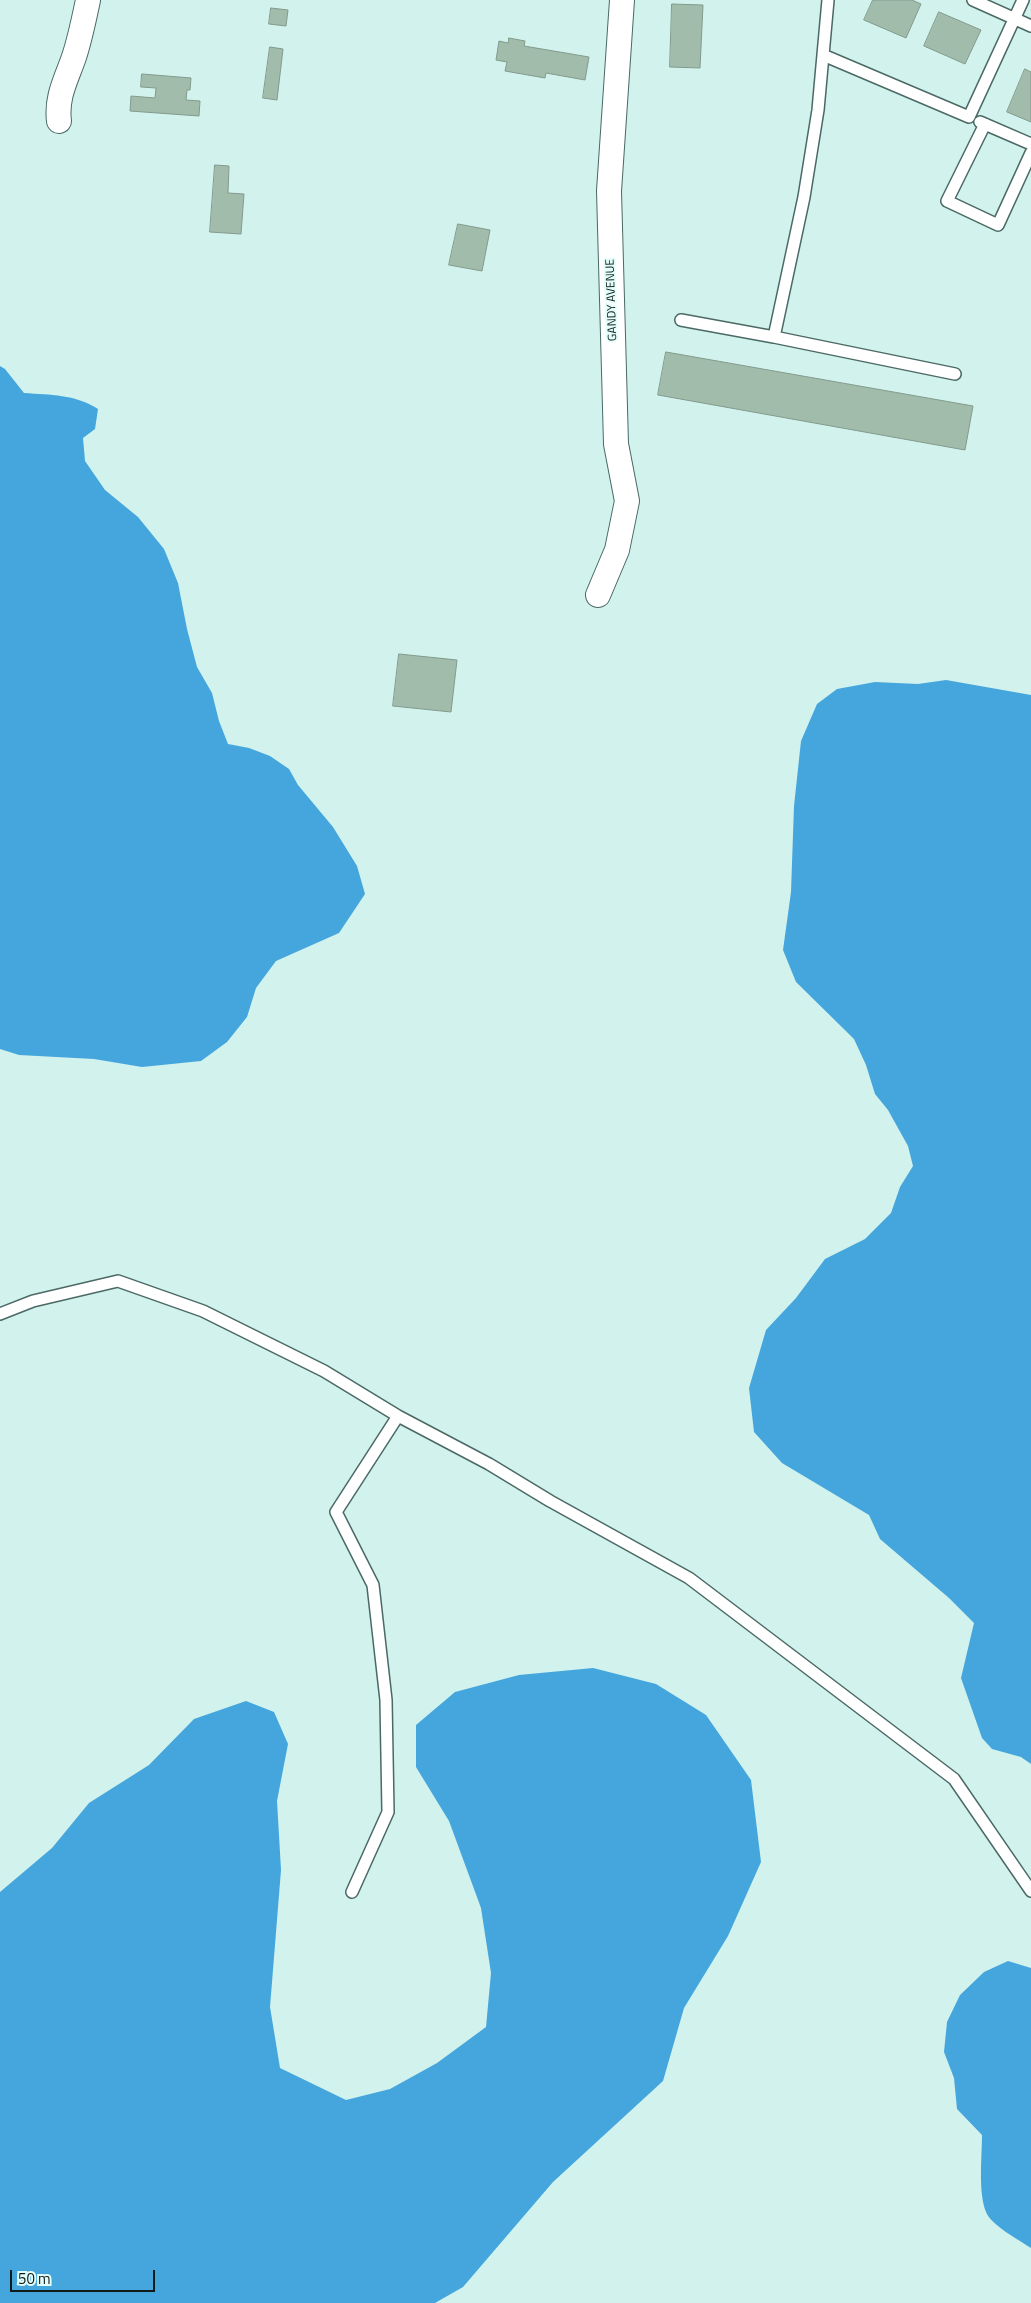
<!DOCTYPE html>
<html>
<head>
<meta charset="utf-8">
<style>
  body { margin:0 }
  #map { position:relative; width:1031px; height:2303px; overflow:hidden; background:#d1f2ed; font-family:"Titillium Web",sans-serif }
  canvas { display:block }
  .scale { position:absolute; left:10px; top:2270px; width:145px; height:22px; box-sizing:border-box; border:2px solid #101c1b; border-top:0; padding-left:6px; font-size:15px; line-height:18px; white-space:nowrap; color:#101c1b; -webkit-text-stroke:4px #e3fefa; paint-order:stroke }
</style>
</head>
<body>
<div id="map">
<canvas width="1031" height="2303"></canvas>
<div class="scale">50 m</div>
</div>
<script>
const ctx = document.querySelector('canvas').getContext('2d');
ctx.lineJoin = 'round';
function fill(path, color) { ctx.fillStyle = color; ctx.fill(path, 'evenodd'); }
function stroke(path, color, width, dash) { ctx.strokeStyle = color; ctx.lineWidth = width; ctx.lineCap = dash ? 'butt' : 'round'; ctx.setLineDash(dash || []); ctx.stroke(path); }
function drawText(font, color, halo, rows, align = 'center') {
  ctx.font = font + ' "Titillium Web",sans-serif'; ctx.lineWidth = 4; ctx.setLineDash([]); ctx.textBaseline = 'middle'; ctx.strokeStyle = halo; ctx.fillStyle = color; for (const [text, x, y, turn = 0] of rows) {
    ctx.save(); ctx.translate(x, y); ctx.rotate((+turn || 0) * Math.PI / 180); ctx.textAlign = isNaN(turn) ? turn : align; if (halo) ctx.strokeText(text, 0, 0); ctx.fillText(text, 0, 0); ctx.restore();
  }
}
fill(new Path2D(`
  M0,366L5,369L24,393C51,395 74,394 98,409L95,429L83,438L85,461L105,490L138,517L164,549L178,583L187,629L197,667L212,693L219,721L228,744L249,748L270,756L289,769L298,785L333,827L357,866L365,894L339,933L276,961L256,988L247,1017L227,1042L201,1061L142,1067L94,1059L19,1055L0,1049Z
  M946,680L1031,695V1764L1021,1757L992,1749L982,1738L961,1678L974,1623L949,1598L880,1539L869,1515L782,1463L754,1432L749,1388L766,1330L796,1298L825,1259L865,1239L891,1213L900,1187L913,1166L908,1146L888,1110L875,1094L866,1065L854,1039L796,982L783,950L791,892L794,806L801,741L817,704L837,689L875,682L918,684Z
  M593,1668L656,1684L706,1715L751,1780L761,1862L728,1936L684,2008L663,2081L553,2182L463,2287L435,2303H0V1892L52,1848L89,1803L149,1765L194,1719L246,1701L274,1712L288,1744L277,1801L281,1870L270,2007L280,2068L346,2100L390,2089L437,2063L486,2027L491,1973L481,1908L449,1821L416,1767V1725L455,1692L519,1675Z
  M1008,1961L1031,1968V2248C1019,2240 991,2225 986,2212C978,2192 982,2157 982,2135L957,2109L954,2078L944,2052L947,2022L960,1995L984,1972Z`), '#44a6dc');
const building = new Path2D(`
  M873,0H912L921,4L906,38L864,20Z
  M672,4L703,5L700,68L670,67Z
  M271,8L288,10L286,26L269,24Z
  M939,12L981,30L965,64L924,46Z
  M509,38L525,41L524,46L589,57L585,80L546,73L545,78L505,71L507,62L496,60L499,41L508,43Z
  M270,47L283,49L277,100L263,98Z
  M1025,69L1031,72V122L1007,112Z
  M142,74L191,78L190,90H187L186,100L200,101L199,116L130,111L131,96L155,98L156,88L141,87Z
  M215,165L229,166L228,193L244,194L241,234L210,232Z
  M458,224L490,230L482,271L449,265Z
  M666,352L973,406L965,450L658,395Z
  M399,654L457,660L451,712L393,706Z`);
fill(building, '#a2bcac');
stroke(building, '#829a8c', 1);
const service = new Path2D(`
  M828,0L818,110L804,197L774,337L955,374
  M973,0L1031,26
  M823,55L969,117L1023,0
  M980,122L1031,144
  M985,124L947,201L998,225L1031,153
  M681,320L774,337
  M0,1314L33,1301L118,1281L203,1311L324,1371L398,1416L489,1464L550,1501L689,1578L954,1779L1031,1891
  M352,1892L388,1812L386,1700L373,1585L336,1512L398,1416`);
const minor = new Path2D(`
  M59,121C56,97 66,80 74,57C80,39 84,19 88,0
  M598,595L617,550L627,501L616,444L609,191L622,0`);
stroke(service, '#4b6965', 14);
stroke(minor, '#4b6965', 26);
stroke(service, '#fff', 11);
stroke(minor, '#fff', 24);
drawText('12px', '#101c1b', '#e3fefa', [
  ["GANDY AVENUE",612,300,-92]
]);
</script>
</body>
</html>
